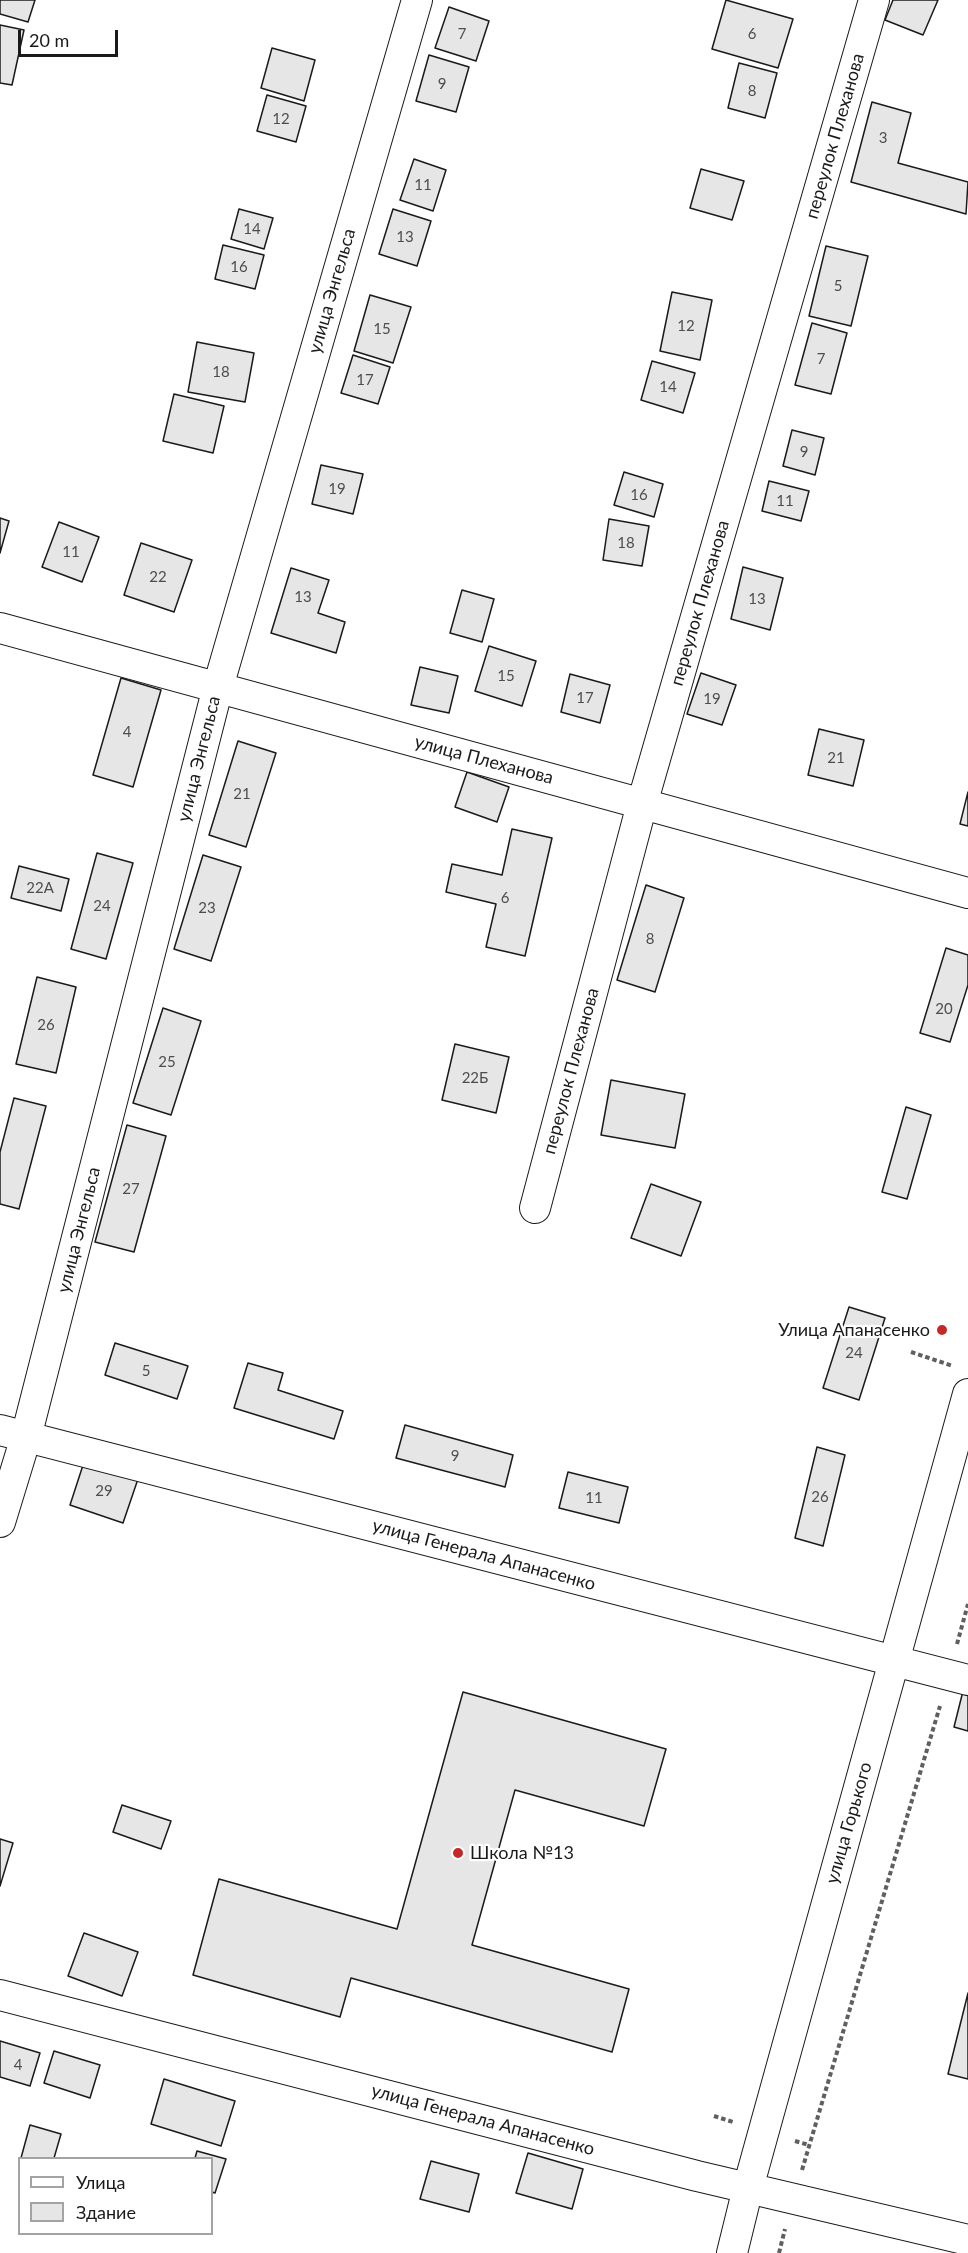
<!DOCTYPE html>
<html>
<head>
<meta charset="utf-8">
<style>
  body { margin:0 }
  #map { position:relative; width:968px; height:2253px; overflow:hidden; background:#fff; font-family:Lato,sans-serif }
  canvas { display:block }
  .legend { position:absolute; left:18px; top:2157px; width:195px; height:78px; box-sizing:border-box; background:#fff; border:2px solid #a3a3a3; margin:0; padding:8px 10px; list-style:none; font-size:18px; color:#1a1a1a }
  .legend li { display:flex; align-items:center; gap:12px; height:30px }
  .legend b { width:30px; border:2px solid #a3a3a3 }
  .scale { position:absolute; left:18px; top:30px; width:100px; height:27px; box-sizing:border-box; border:3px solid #1a1a1a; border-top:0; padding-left:8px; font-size:18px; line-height:21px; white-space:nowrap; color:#1a1a1a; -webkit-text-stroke:4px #fff; paint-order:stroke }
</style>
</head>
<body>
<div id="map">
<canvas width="968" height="2253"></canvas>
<ul class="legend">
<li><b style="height:8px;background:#fff"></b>Улица</li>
<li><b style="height:16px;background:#e6e6e6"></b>Здание</li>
</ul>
<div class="scale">20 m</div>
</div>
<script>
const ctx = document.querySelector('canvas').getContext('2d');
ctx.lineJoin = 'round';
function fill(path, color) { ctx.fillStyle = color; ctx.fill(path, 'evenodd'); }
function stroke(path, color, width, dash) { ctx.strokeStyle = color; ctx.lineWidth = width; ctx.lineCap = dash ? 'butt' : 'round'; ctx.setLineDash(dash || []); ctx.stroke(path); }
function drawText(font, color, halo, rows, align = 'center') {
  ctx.font = font + ' Lato,sans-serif'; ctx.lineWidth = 4.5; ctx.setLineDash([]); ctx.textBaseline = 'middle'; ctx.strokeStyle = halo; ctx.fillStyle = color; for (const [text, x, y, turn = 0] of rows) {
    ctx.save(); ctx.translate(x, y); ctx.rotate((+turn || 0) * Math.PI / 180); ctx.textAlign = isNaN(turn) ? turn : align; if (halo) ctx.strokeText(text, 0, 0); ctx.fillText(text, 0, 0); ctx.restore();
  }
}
const building = new Path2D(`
  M0,0H35L28,22L0,14Z
  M726,0L793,19L778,68L712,49Z
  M893,0H938L923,35L885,20Z
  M449,7L489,21L476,61L435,48Z
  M0,25L24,30L12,85L0,83Z
  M272,48L315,60L304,101L261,88Z
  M429,55L469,67L456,112L416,101Z
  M739,63L777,73L765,118L728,108Z
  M267,95L306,106L296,142L257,131Z
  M872,102L911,113L898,163L968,182L966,214L851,182Z
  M414,159L446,170L433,211L400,200Z
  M701,169L744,181L732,220L690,208Z
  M239,209L273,218L264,249L231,239Z
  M393,209L431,221L417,266L379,254Z
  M223,245L264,255L255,289L215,279Z
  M826,246L868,256L851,326L809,316Z
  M672,292L712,300L700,360L660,351Z
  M370,295L411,307L393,363L354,351Z
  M812,323L847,333L831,394L795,385Z
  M197,342L254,353L245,402L188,392Z
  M353,355L390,367L378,404L341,393Z
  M652,361L695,373L683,413L641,400Z
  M174,394L224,406L213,453L163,441Z
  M792,430L824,438L815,475L783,466Z
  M321,465L363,474L353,514L312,504Z
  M624,472L663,484L654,517L614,505Z
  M769,481L809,491L801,521L762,511Z
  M0,518L9,521L0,553Z
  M609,519L649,526L642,566L603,560Z
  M59,522L99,537L82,582L42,567Z
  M141,543L192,560L174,612L124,595Z
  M743,567L783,578L770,630L731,619Z
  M291,568L329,580L318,613L345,622L336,653L271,633Z
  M462,590L494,599L482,642L450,633Z
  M489,646L536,661L522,706L475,691Z
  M420,667L458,676L449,713L411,705Z
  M701,673L736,685L722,725L687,714Z
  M570,674L610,685L600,723L561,712Z
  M121,678L161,690L133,787L93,775Z
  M819,729L864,740L853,786L808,775Z
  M238,741L276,753L246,847L209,835Z
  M467,772L509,787L497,822L455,807Z
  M968,792V826L960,824Z
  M512,829L552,838L525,956L486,947L496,904L446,892L452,864L502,875Z
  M97,853L133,863L106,959L71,949Z
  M203,855L241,867L211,961L174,949Z
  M19,866L69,879L61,911L11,898Z
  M646,885L684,898L655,992L617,980Z
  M946,948L968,955V985L950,1042L920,1033Z
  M37,977L76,987L56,1073L16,1064Z
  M163,1008L201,1021L171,1115L133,1103Z
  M455,1044L509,1057L496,1113L442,1100Z
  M611,1080L685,1094L675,1148L601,1135Z
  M14,1098L46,1106L19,1209L0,1204V1152Z
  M906,1107L931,1115L907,1199L882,1192Z
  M127,1125L166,1136L134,1252L95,1242Z
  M651,1184L701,1202L681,1256L631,1238Z
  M849,1307L885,1318L859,1400L823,1388Z
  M115,1343L188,1366L177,1399L105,1375Z
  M248,1363L283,1373L278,1390L343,1411L334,1439L234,1408Z
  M405,1425L513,1455L505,1487L396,1458Z
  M817,1447L845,1455L823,1546L795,1538Z
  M85,1459L139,1476L123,1523L70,1505Z
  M568,1472L628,1487L619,1523L559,1508Z
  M963,1691L968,1692V1731L954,1727Z
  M463,1692L666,1749L644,1826L515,1790L472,1945L629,1989L612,2052L351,1978L340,2017L193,1975L219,1879L397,1929Z
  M122,1805L171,1821L161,1849L113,1832Z
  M0,1839L13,1843L0,1886Z
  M84,1933L138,1952L122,1996L68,1976Z
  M968,1993V2079L948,2074Z
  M0,2041L40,2053L30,2086L0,2077Z
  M54,2051L100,2065L90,2098L44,2083Z
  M164,2079L235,2101L221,2146L151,2124Z
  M30,2125L61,2134L54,2158H21Z
  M197,2151L226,2159L215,2193L212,2192V2158H195Z
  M528,2153L583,2169L572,2209L516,2193Z
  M431,2161L479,2174L469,2212L420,2199Z`);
fill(building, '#e6e6e6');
stroke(building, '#1a1a1a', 1.5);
const minor = new Path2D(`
  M0,628L968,893
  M535,1208L642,804L874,0
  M0,1430L968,1680
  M0,1522L26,1437L218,687L417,0
  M0,1995L697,2176L968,2240
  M732,2253L748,2188L968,1394`);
stroke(minor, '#1a1a1a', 32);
stroke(new Path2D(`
  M911,1352L953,1366
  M957,1644L968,1604
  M714,2116L733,2122
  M795,2141L809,2145
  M802,2170L940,1706
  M779,2253L785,2229`), '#5f5f5f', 4, [4.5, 3]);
stroke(minor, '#fff', 30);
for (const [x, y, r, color] of [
  [942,1330,6,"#c62828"],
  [458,1853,6,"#c62828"]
]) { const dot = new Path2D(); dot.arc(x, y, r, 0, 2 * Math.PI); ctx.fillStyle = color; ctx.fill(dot); stroke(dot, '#fff', 2); }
drawText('15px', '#4d4d4d', null, [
  ["7",462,34],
  ["6",752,34],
  ["9",442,84],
  ["8",752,91],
  ["12",281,119],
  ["3",883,138],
  ["11",423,185],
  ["14",252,229],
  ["13",405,237],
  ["16",239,267],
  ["5",838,286],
  ["12",686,326],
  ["15",382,329],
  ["7",821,359],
  ["18",221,372],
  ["17",365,380],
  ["14",668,387],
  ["9",804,452],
  ["19",337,489],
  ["16",639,495],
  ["11",785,501],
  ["18",626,543],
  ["11",71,552],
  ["22",158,577],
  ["13",303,597],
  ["13",757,599],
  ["15",506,676],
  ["17",585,698],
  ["19",712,699],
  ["4",127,732],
  ["21",836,758],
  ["21",242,794],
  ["22А",40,888],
  ["6",505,898],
  ["24",102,906],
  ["23",207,908],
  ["8",650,939],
  ["20",944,1009],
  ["26",46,1025],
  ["25",167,1062],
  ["22Б",475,1078],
  ["27",131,1189],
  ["24",854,1353],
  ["5",146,1371],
  ["9",455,1456],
  ["29",104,1491],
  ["26",820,1497],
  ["11",594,1498],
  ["4",18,2065]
]);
drawText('18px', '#1a1a1a', '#fff', [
  ["переулок Плеханова",835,136,-74],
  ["улица Энгельса",332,291,-74],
  ["переулок Плеханова",700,603,-74],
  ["улица Энгельса",199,759,-76],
  ["улица Плеханова",484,760,15],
  ["переулок Плеханова",571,1071,-75],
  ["улица Энгельса",79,1230,-76],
  ["улица Генерала Апанасенко",484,1555,15],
  ["улица Горького",849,1823,-74],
  ["улица Генерала Апанасенко",483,2120,15]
]);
drawText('18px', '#1a1a1a', '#fff', [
  ["Улица Апанасенко",930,1330],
  ["Школа №13",470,1853,"left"]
], 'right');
</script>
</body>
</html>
